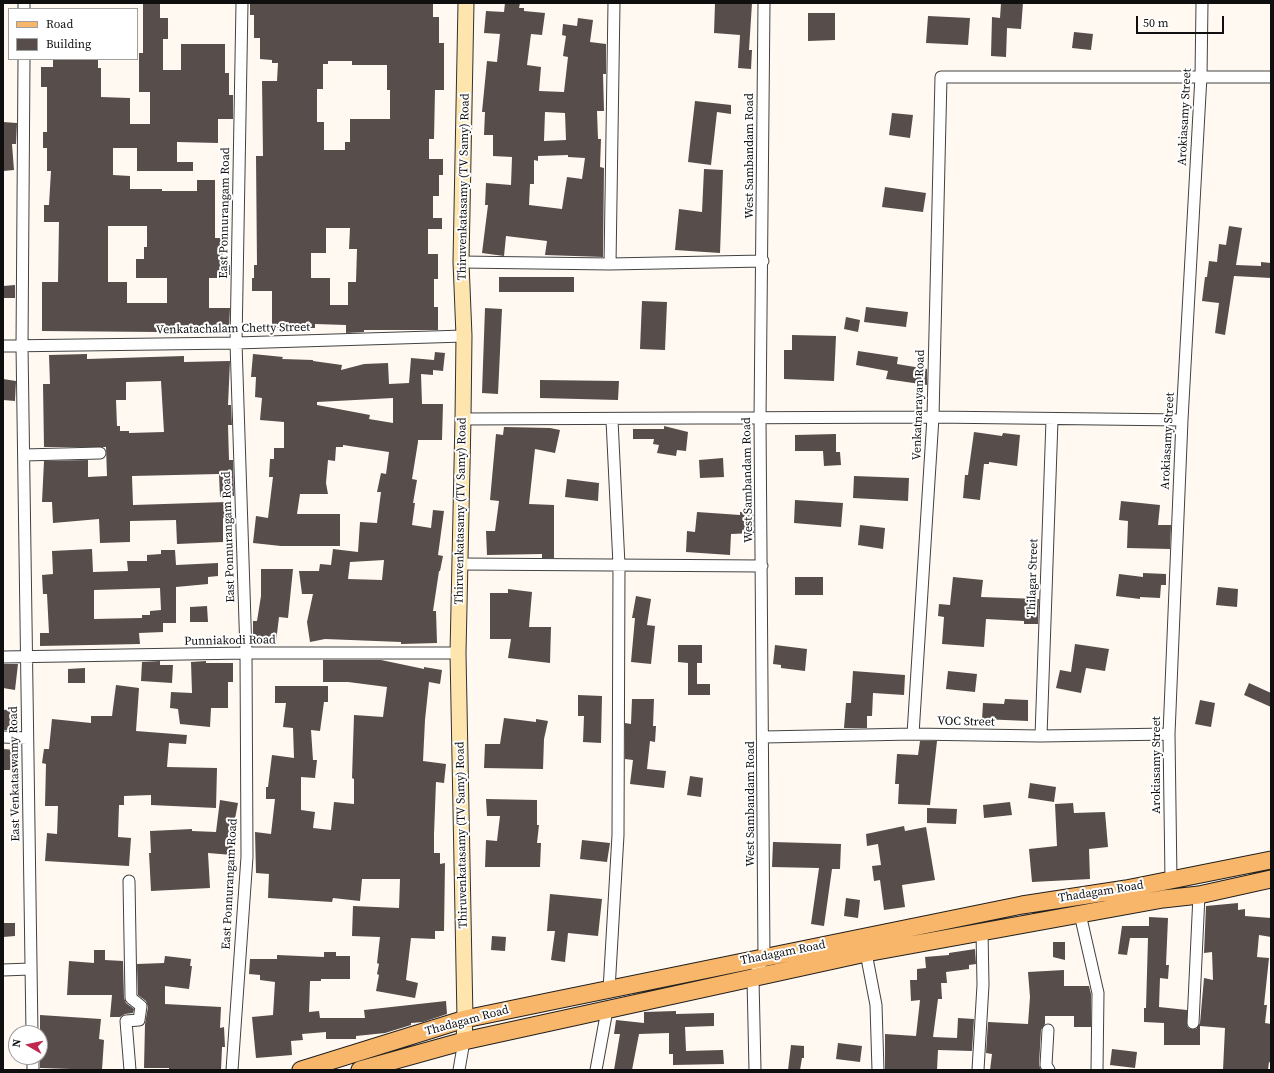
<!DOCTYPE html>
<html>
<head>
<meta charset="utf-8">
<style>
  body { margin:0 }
  #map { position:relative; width:1274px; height:1073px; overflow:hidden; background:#fff9f1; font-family:"Source Serif 4",serif }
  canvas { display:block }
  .frame { position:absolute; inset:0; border:4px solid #0f0f0f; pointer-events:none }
  .legend { position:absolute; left:8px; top:8px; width:130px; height:52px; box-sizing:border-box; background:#fff; border:1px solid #9f9f9f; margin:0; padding:5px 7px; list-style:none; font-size:12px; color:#0f0f0f }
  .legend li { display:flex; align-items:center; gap:8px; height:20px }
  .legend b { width:20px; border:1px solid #9f9f9f }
  .north { position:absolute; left:8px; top:1025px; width:40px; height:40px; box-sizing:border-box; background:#fff; border:1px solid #9f9f9f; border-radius:50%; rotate:279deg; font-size:11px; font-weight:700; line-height:16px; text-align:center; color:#0f0f0f }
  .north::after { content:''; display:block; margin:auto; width:14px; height:18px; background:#be284e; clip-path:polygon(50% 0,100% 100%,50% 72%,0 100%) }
  .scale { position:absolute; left:1136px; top:16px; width:88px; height:18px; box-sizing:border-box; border:2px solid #0f0f0f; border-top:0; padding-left:5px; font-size:12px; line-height:14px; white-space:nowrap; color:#0f0f0f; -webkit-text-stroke:3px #fff; paint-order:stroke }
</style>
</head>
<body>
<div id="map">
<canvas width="1274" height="1073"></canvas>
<div class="frame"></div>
<ul class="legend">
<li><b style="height:5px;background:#f7b669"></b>Road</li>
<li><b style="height:11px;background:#574d4b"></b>Building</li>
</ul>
<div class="north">N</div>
<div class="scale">50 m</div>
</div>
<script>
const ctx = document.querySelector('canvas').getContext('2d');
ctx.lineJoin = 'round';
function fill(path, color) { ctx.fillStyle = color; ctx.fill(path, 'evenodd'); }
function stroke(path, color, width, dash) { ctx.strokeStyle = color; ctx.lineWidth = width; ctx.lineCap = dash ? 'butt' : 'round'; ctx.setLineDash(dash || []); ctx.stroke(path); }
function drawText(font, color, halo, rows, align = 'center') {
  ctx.font = font + ' "Source Serif 4",serif'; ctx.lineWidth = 4; ctx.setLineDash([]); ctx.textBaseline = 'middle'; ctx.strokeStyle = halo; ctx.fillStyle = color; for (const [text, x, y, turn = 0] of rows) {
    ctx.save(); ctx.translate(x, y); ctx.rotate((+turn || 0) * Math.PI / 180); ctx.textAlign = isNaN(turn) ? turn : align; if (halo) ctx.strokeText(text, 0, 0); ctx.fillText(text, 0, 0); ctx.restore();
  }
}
fill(new Path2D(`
  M143,3H160V18H168V39H163V70H181V44H225V73H229V95H233V119H218V143L177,142V162H193V171H137V148H113V175L130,176V189H162V191H197V180H215V238H223V258H224V266L230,265V275H224V278H209V308H230L229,329H159V332L42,331V282H58L59,222H44V205H49L51,171H47V148H43V132H47V87H41V67H53V59H98V68H101V97L130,98V124H150V92H139V53H143ZM108,226H147V247H144V259H136V278H167V303H127V282H108Z
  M250,3H433V17H439V43H444V90H435L434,139H429V159H443V175H439V196H433V218H442V229H428V254H438V279H434V307H438V330H364V332L346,333V325L315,324V328H272V291H252V278H254V265H257L256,156H263L262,81H277L278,63H272V60L260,59V38H254V15H250ZM328,61H352V65H387V90H390V119H350V142H345V150H324V122H317V89H323V64H328ZM326,228H350L349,249H357L356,282H348V305H330V278H311V253H326Z
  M505,3H520L519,8H524V11L545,13L542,35L531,34L527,65L541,67L539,91L564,92L568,57L563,56L566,36L562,35L563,24L577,26L578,18L593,20L590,42L606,44V74H603L604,111H597L598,139H601L600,167L604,168L603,257L545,255L547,241L506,236L504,256L482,253L488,205H485L486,183L511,185L512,157L493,156V135H484L485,112H482L487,61L497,62L500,34L484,33L486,11L504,12ZM545,112L565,113L566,140L544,141ZM568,155V157L585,158L582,179L567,177L562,209L529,205L530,184H534V160L538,161V156Z
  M715,3H752L749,50H752L751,69L738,68L740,35L714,33Z
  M1001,3H1023L1021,29L1007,28L1006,57L991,56L992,17L1000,18Z
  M808,13H835V40L808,41Z
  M928,16L970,18L968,45L926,43Z
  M1074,32L1093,34L1091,50L1072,48Z
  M695,101L731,105V114L717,112L711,165L688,162Z
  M892,113L913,115L910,138L889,135Z
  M3,122L17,123L16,144H12L14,170L3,171Z
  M704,169L723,170L720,253L675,250L679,209L702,212Z
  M885,187L926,193L923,212L882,207Z
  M1229,226L1242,228L1236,265L1261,266V262L1271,263V278L1234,276L1225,335L1215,333L1219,303L1202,301L1205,277H1207L1209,261L1217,262L1219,244L1226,245Z
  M499,277H574V292H499Z
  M15,285V298H3V286Z
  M642,301L667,302L665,350L640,349Z
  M866,307L908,312L906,327L864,322Z
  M485,308L502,309L498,394L482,393Z
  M846,317L860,320L858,332L844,329Z
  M792,335L836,336L834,381L784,379V350H792Z
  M858,351L898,357L897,364L927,369V385L886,379L888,371L856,365Z
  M435,352L445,353L443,371L433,370V375L421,374L422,404H443L442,440H418V442L412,479L417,480L413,503H415L412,525L431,528L433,510L444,511L438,555L443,556L440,571H439L433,611H436L437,643L401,644V642L325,639L310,642L307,622L313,594H302L299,571H319L320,564L331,565L333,549L358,552L360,522L377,523L381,492H377L381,473L386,474L389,452L343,445V447H336L335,461L328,460L326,483L328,494H300L297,514H340V546H281L253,543L256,516L268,518L273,477H269L270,459H274V448H284V422L260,420L262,398L255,397L256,377H251L253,354L283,357L282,359L313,360V361L342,365L341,370L364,364L388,363L389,384L409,383L411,358L434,360ZM393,398V423L369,419L370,415L317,405V402ZM384,560L382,580L348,579L350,562Z
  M87,354V359L184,356V362L230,361L228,405H231L232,425H228L229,460H233L234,496L220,497L219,474L132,476L133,505L227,502V518H223V542L177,544L176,520L130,521V542L100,543L99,519L53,523L52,502H42L44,461L88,460V477L107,476L106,447H44L43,384H50L49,355ZM161,381L164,432L129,433V431H120V426H117L116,400H126V382Z
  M3,379L16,381L15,401L3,400Z
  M540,380L619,381L618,400L540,398Z
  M664,426L688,432L686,451L677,450L676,456L657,453L659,445L653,444L654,439H633V429H664Z
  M504,427L550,428L560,430L555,453L535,449L529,504L554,505V558H542V554L487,555L486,531H495L499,501L490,500L496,434L503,435Z
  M974,432L1002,436L1003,433L1020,435L1017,466L989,462V464H984L980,500L963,498L965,475H968Z
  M836,434V452H840L841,465L824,466L823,451H795V435Z
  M723,458L724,477L700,478L699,460Z
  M854,476L909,478L908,501L853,498Z
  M567,479L599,483L598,501L565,497Z
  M795,500L843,503L841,527L794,523Z
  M1121,501L1160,505L1158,525H1171L1170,549L1127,548L1128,521L1119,520Z
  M753,511L754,533L731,534L730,555L686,552L687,531L695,532L697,512L740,515V512Z
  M860,525L885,528L883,549L858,545Z
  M92,549L93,572L128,571L127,561H147V555L161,554V550H175L176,565L218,563V576L208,577V584L176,587V623H163V632L139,633L140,644L40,646V633H49L47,594H43L42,575L53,574L52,551ZM160,588L161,610L150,611V615H142V618L94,619V590Z
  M261,569H293L288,618L279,617L276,642L253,640V621H257L261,596Z
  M1143,573L1166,574V585H1161L1160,598L1140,597V599L1116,596L1119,574L1143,577Z
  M795,577H823V595H795Z
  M953,577L983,580L981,597L1039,599L1038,624H1024V621L986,619L984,647L942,644L944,617L938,616L939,604L950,605Z
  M1218,587L1238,589L1237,607L1216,605Z
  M508,589L532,592L529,627H551L550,663L508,658L511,639H490V593H508Z
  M636,596L651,599L647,625L655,626L651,664L631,662L635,618H632Z
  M207,606L208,622H190V607Z
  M1075,644L1109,649L1105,671L1086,668L1081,693L1056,688L1060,670L1071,672Z
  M678,645H702V663H697V684H710V695H688V663L678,662Z
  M775,645L807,649L805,671L781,668V665L773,664Z
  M323,660H381L424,669V667L442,670L440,684L429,682L425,720L423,761L446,764L444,783L436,782L434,834V853H440V864L445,863L444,931H435V939L411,938L406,980L418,983L415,998L376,991L379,975L377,974L379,964L377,963L380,937L352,936L353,906L399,908L400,879H362L360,901L333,898L332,902L268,898L269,874L256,873L255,832L271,834L275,799H266V787H268L272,755L294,758L293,728L283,727L286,703H275V686H328V702H324L320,731L311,730L313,760H317L315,778L301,777V810L315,812L313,828L331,830L334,802L354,804V779L352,778L354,715L383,717L387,687L348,682H323Z
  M160,661V665H173L172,683L141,681L142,662Z
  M206,661V663H233V682H228V708H211L210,727L180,724L178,709L170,708L171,692L192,693L191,662Z
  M3,664H18L15,690L3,688Z
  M85,668V683H68V669Z
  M853,671L905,675L904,695L873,693L872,716H867V728H844L846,703H851Z
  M948,671L977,674L975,692L946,689Z
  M1249,683L1271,693V707L1244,695Z
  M116,685L139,688L136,731L187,735L186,744L169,743L167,767L217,768L216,808L151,805V795L124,796V805H119L118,837L131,838L129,866L45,861L47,833L57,834L58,806H45L46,764L42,763L44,749H49L52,719L91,723V716H112Z
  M578,695L602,696L601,743L583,742L584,716H578Z
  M632,699H654L653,726H656L655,742L650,741L647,769L666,771L664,788L630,784L633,760L625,759V723L631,724Z
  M1005,699L1028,700V721L982,719L983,703L1004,704Z
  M1200,700L1215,703L1211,727L1195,724Z
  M16,709L18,730H3V710Z
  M504,718L536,722V719L548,721L544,739L543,769L484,768L485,744H500Z
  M920,741H937L930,805L898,804L899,784H895L897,754L918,755Z
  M3,749L17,750L16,770H3Z
  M690,776L703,778L701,797L687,795Z
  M1030,783L1056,787L1054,802L1028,798Z
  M486,799L537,800V825H539L537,843H541L540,867H485L486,840L497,841L500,816H487Z
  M220,800L238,803L234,824L232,855L208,853L210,888L151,891L149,853H151L150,831L192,829V831L216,832Z
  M1010,802L1012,815L984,818L983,805Z
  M1073,803L1074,813L1105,812L1108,847L1089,849L1090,879L1032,882L1029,849L1057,846L1055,804Z
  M927,808L957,809L956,824L927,823Z
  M904,826L905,831L926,827L935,880L902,885L905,907L884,910L880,880L874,881L872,866L881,865L878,844L867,846L866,834Z
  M582,840L610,843L607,862L580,859Z
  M773,842L841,844L840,869H832L824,926L811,924L819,868L772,867Z
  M550,894L602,899L598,936L568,933L565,962L551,960L555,931H547Z
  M846,898L860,900L858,918L844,916Z
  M1238,903V910L1245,909V916L1271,918V937L1259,935L1257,957L1269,958L1264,1005H1267L1265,1023L1271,1024V1063L1269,1062L1268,1070H1223L1225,1028L1200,1026V1045H1164V1023L1144,1022V1008H1146L1148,938H1130L1127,955L1118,954L1122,926H1149V917L1168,918L1166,965H1169L1168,979L1160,978L1159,1007L1187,1010V1026L1190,1029H1196L1200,1023L1204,978L1213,980L1212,952L1204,953L1206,906Z
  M3,923H15V936L3,937Z
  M492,936L506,937L505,951L491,950Z
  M1053,942H1065V960L1053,957Z
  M975,949L976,964L969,965V969L946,972L947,983H941L942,999H938L933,1037L957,1038L958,1018L974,1019L972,1051L938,1050L937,1070H885V1034L916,1036L920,1000L911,1001L910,980H917V969L926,968L925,957L949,955V953Z
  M94,950H105V960L123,961L124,998L126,1003L134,1009L133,1013L125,1014L120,1017H110L112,995H67L69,961L94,963Z
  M324,952H336V956H350V979H321V981H310L309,1012L319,1011L320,1018H365L364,1010L446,1001L447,1014L423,1022L411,1023V1025L385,1033L356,1036V1039H326V1032L302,1034L303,1040L291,1041L292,1055L256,1058L252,1017L273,1015L275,982L260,980V975L249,974L250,959H277V955L324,957Z
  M165,956L191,959L190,966H192L189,989L165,986V1004L221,1007L220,1028L224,1027L225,1047H222L221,1070H169V1068H144L145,1024L148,1007L146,1001L138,995L137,964L164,963Z
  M1064,970V986H1089L1091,994V1027H1074V1016H1045V1024L1041,1030L1039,1065L1041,1070H990L992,1054L986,1053L988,1022L1028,1024L1030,997L1028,972Z
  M676,1011V1014L714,1013V1026L685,1027L686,1051L723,1050L724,1064L673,1065V1054H669V1033L639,1034L632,1070H614L620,1034H614L616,1020L644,1023V1012Z
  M40,1015L101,1019L99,1039L104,1040L102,1070L40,1068Z
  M838,1043L862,1046L860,1062L836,1059Z
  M791,1045L804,1046V1058H802L800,1070H788Z
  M1112,1049L1137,1052L1135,1068L1110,1065Z`), '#574d4b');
const minor = new Path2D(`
  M24,9V3
  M24,59L22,346L32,1033
  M461,262L610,264L763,261
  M610,264L614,3
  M3,346L236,343L464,336
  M463,419L933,417L1182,420
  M24,455L100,453
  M461,564L762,566
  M3,657L246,653H458
  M913,734L933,417L941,77H1271
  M1041,736L1052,420
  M3,737L27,738
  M764,737L913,734L1041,736L1169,734
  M1171,880L1169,734L1182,420L1201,76L1202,3
  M129,881L131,998L141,1006L139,1020L126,1021L130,1070
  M1080,914L1098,993L1097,1070
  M866,953L876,1005L878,1070
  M3,970L30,969
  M609,990L618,835L619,565L612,420
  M1193,1023L1199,895
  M1048,1030L1046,1065L1049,1070
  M33,1057V1070
  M232,1070L247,857L246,653L236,343L242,3
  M459,1070L464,1041
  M596,1070L607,1010
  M755,1070L753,979L764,957L760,419L764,3
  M978,1070L983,985L982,931`);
const secondary = new Path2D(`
  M464,1041L465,1019L458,653L463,419L464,336L461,262L466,3`);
const primary = new Path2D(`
  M301,1070L465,1019L552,1001L1022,905L1126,889L1271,860
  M360,1070L464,1041L866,953L1163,899L1199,895L1271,879`);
stroke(minor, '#424242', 13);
stroke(secondary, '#313131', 17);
stroke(primary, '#202020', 19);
stroke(minor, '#fff', 11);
stroke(secondary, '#fee4ad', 15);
stroke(primary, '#f7b669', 17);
drawText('12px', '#0f0f0f', '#fff', [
  ["Arokiasamy Street",1185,117,-87],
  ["West Sambandam Road",750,156,-90],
  ["Thiruvenkatasamy (TV Samy) Road",464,187,-89],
  ["East Ponnurangam Road",225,213,-89],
  ["Venkatachalam Chetty Street",233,329,-1],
  ["Venkatnarayan Road",919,405,-88],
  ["Arokiasamy Street",1168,441,-87],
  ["West Sambandam Road",748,480,-91],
  ["Thiruvenkatasamy (TV Samy) Road",461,511,-89],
  ["East Ponnurangam Road",229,537,-92],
  ["Thilagar Street",1033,578,-88],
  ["Punniakodi Road",230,641,-1],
  ["VOC Street",966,722,1],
  ["Arokiasamy Street",1157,765,-90],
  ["East Venkataswamy Road",15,774,-91],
  ["West Sambandam Road",751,804,-90],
  ["Thiruvenkatasamy (TV Samy) Road",462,835,-91],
  ["East Ponnurangam Road",230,884,-87],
  ["Thadagam Road",1101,892,-9],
  ["Thadagam Road",783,953,-11],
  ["Thadagam Road",467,1021,-15]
]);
</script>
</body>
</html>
